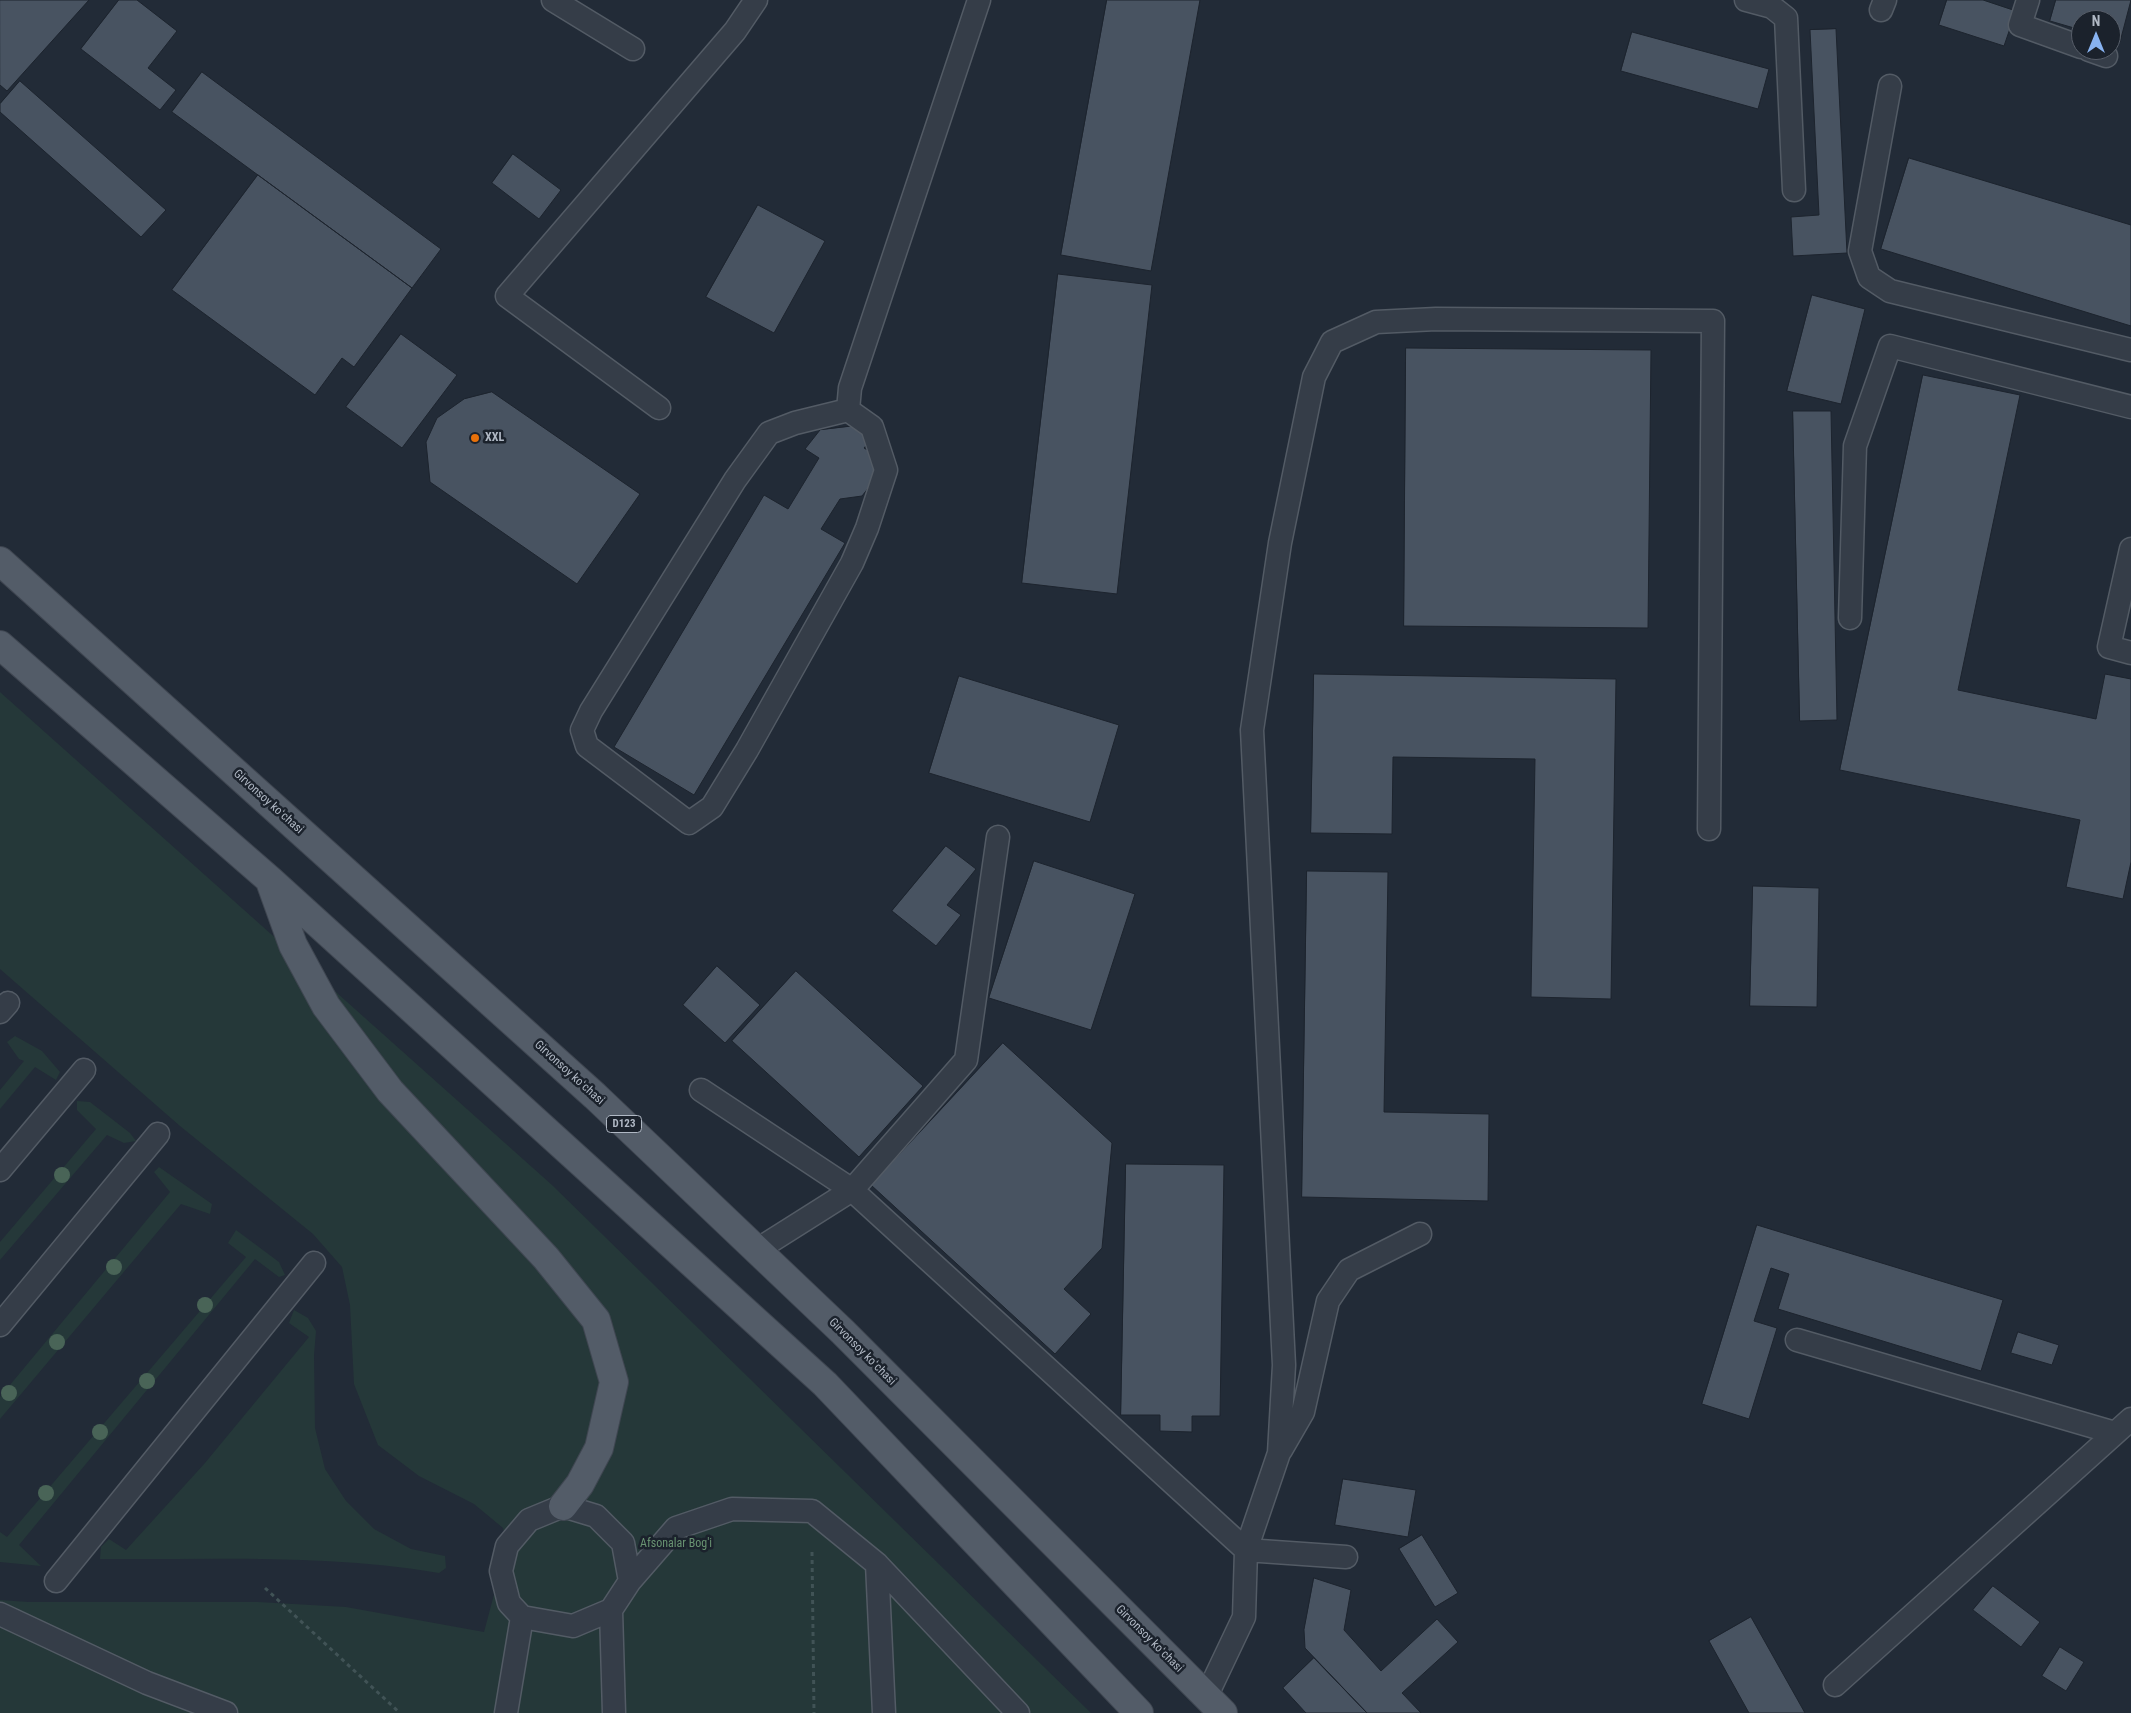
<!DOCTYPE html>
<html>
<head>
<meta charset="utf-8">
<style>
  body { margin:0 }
  #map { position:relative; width:2131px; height:1713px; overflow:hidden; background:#222b37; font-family:"Roboto Condensed",sans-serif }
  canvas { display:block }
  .north { position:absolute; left:2071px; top:10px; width:50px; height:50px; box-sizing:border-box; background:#1b222c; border:1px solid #575e69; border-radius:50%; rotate:0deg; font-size:14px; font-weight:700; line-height:20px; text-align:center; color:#b0b8c4 }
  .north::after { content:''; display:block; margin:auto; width:18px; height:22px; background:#88b3f1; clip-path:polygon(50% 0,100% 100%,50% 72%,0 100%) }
</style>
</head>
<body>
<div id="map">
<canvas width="2131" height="1713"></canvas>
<div class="north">N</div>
</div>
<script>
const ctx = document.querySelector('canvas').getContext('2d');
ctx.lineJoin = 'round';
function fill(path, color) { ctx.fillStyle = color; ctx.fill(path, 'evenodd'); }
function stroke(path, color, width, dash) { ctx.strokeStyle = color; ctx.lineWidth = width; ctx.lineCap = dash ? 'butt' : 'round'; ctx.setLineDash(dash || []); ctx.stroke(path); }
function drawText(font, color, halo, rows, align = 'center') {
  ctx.font = font + ' "Roboto Condensed",sans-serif'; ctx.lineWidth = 5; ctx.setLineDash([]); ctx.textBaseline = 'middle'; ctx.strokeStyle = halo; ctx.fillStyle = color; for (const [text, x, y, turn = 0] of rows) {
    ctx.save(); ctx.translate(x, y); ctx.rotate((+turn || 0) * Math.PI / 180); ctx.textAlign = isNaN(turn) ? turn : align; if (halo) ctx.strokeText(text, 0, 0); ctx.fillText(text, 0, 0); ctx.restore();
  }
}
fill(new Path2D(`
  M0,692L552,1185L1091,1713H0V1600L28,1602H258L346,1607L484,1632L507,1546L503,1528L474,1504L419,1476L378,1445L354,1384L350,1305L342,1267L313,1234L180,1126L0,969Z
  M15,1036L42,1051L60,1072L56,1080L35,1067L0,1109V1090L24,1061L19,1059L7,1042Z
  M77,1101L90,1102L130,1133L136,1141L124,1143L107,1135L0,1260V1242L96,1129L77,1110Z
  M159,1167L212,1204L210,1214L181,1204L0,1419V1397L170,1192L154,1172Z
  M236,1230L279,1262L285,1275L279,1277L255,1259L19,1545L41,1566L0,1562V1532L7,1537L246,1257L228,1243Z
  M294,1310L308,1318L316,1331L314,1355L315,1428L325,1469L346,1501L374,1529L411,1549L445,1556L446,1568L439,1573C329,1554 212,1560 100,1559L101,1547L109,1539L126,1550L205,1463L309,1337L289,1323Z`), '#253839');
const building = new Path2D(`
  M0,0H89L7,91L0,85Z
  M119,0H137L177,31L148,68L176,90L160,110L81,49Z
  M1107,0H1200L1151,271L1061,255Z
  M1947,0H1983L2016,11L2004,46L1939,25Z
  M2056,0H2131L2120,42L2111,39V20H2081V30L2050,21Z
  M1836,29L1847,253L1793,256L1791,217L1819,215L1810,30Z
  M1632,32L1769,69L1758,109L1621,71Z
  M202,72L441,249L412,288L172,112Z
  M20,81L166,210L141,237L0,112V104Z
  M513,154L561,190L539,219L492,183Z
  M1909,158L2131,225V326L1881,249Z
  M258,175L412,288L354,367L342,358L315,395L172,290Z
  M758,205L825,241L774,333L706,297Z
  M1058,274L1152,285L1117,594L1022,583Z
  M1812,295L1865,309L1841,404L1787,391Z
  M401,334L457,375L402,448L346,407Z
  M1406,348L1651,350L1648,628L1404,626Z
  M1923,375L2020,395L1958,690L2096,719L2105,674L2131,679V862L2123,899L2066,887L2080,820L1840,770Z
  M492,392L640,494L577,584L430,482L426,442L437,418L464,399Z
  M1793,411H1831L1837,720L1800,721Z
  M854,426L871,440L864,448L869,451L877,477L862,496L840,499L821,529L845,543L694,795L614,747L764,495L788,509L819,458L805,449L820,430Z
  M1314,674L1616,679L1611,999L1531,997L1535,759L1393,757L1392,834L1311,833Z
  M959,676L1119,725L1090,822L929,773Z
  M946,846L976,869L947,905L961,915L936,946L892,911Z
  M1034,861L1135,894L1091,1030L989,998Z
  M1307,871L1388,872L1384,1112L1489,1114L1488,1201L1302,1197Z
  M1753,886L1819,888L1817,1007L1750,1006Z
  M717,966L760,1005L725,1043L683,1005Z
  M796,971L923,1086L859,1157L732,1041Z
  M1003,1043L1112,1143L1102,1248L1064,1289L1091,1314L1055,1354L871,1185Z
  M1126,1164L1224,1165L1220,1416H1192V1432L1160,1431V1415H1121Z
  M1757,1225L2003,1300L1981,1371L1778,1309L1789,1274L1771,1268L1754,1321L1777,1328L1749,1419L1702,1404Z
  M2018,1332L2059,1345L2052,1365L2011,1353Z
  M1343,1479L1416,1490L1408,1537L1335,1525Z
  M1422,1535L1458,1593L1435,1607L1399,1549Z
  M1314,1578L1351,1590L1344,1630L1381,1671L1437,1619L1458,1642L1402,1693L1421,1713H1367L1305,1648L1304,1630Z
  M1993,1586L2040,1622L2021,1647L1973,1610Z
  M1751,1617L1805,1713H1749L1709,1641Z
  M2060,1647L2084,1662L2066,1691L2042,1676Z
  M1314,1658L1367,1713H1306L1283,1688Z`);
fill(building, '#485361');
stroke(building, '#1d242e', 1);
const lane = new Path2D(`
  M553,0L633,49
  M1746,0L1772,7L1786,18L1794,190
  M2028,0L2020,25L2081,47
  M1881,10L1885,0
  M2089,50L2106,56
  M1890,86L1860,251L1869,277L1890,291L2131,350
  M659,408L507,296L735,31L756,0
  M848,410L872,427L886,470L867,528L852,563L747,750L712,807L689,823L587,746L582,730L591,711L735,480L769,433L795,423Z
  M848,410L850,388L979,0
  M2131,549L2109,647L2131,653
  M1850,618L1855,446L1890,346L2131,407
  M0,1012L8,1003
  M701,1090L852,1190L1246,1550L1244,1617L1206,1697
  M0,1170L84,1070
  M757,1250L852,1190L966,1060L998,837
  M0,1325L158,1134
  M1797,1340L2115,1433
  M1281,1450L1303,1412L1328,1301L1349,1270L1420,1234
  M1346,1557L1246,1550L1279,1453L1284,1365L1252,730L1280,543L1314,377L1332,342L1376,322L1436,319L1713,321L1709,829
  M877,1564L884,1713
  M56,1581L314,1263
  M630,1581L623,1543L596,1516L563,1506L529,1520L507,1546L501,1571L509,1603L522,1617L573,1626L611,1610L630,1581L676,1528L732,1509L812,1511L877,1564L1018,1713
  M611,1610L614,1713
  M0,1614L147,1683L226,1713
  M1835,1685L2131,1419
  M506,1713L522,1617`);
const primary = new Path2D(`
  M0,561L595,1096L843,1332L1223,1713
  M0,645L270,880L825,1384L1139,1713
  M271,884L293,945L326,1006L390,1091L546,1258L596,1320L614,1382L599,1448L580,1484L563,1506`);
stroke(lane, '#535b65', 25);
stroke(primary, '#3f4651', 30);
stroke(new Path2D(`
  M812,1552L814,1713
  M265,1588L400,1713`), '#415356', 3, [4, 4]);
stroke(lane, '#353d48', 22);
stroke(primary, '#535c68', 28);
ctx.fillStyle = '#496457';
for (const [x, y] of [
  [62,1175],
  [114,1267],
  [205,1305],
  [57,1342],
  [147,1381],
  [9,1393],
  [100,1432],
  [46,1493]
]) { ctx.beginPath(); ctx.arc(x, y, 8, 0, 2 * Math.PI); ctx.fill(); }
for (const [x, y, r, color] of [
  [475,438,5,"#e8710a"]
]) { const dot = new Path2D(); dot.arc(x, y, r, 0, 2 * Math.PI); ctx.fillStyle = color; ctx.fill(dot); stroke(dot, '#1b222c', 2); }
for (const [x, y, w] of [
  [624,1124,35]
]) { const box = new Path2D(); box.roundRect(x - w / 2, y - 8.5, w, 17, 4); ctx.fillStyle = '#1b222c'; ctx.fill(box); stroke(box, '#b0b8c4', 1); }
drawText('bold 11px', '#b0b8c4', null, [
  ["D123",624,1124]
]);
drawText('bold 12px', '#b0b8c4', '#1b222c', [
  ["XXL",485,438]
], 'left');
drawText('12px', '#b0b8c4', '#1b222c', [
  ["Girvonsoy koʻchasi",268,802,42],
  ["Girvonsoy koʻchasi",569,1073,42],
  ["Girvonsoy koʻchasi",862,1352,45],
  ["Girvonsoy koʻchasi",1149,1639,45]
]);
drawText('12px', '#699372', '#1b222c', [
  ["Afsonalar Bog'i",676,1544]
]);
</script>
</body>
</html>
